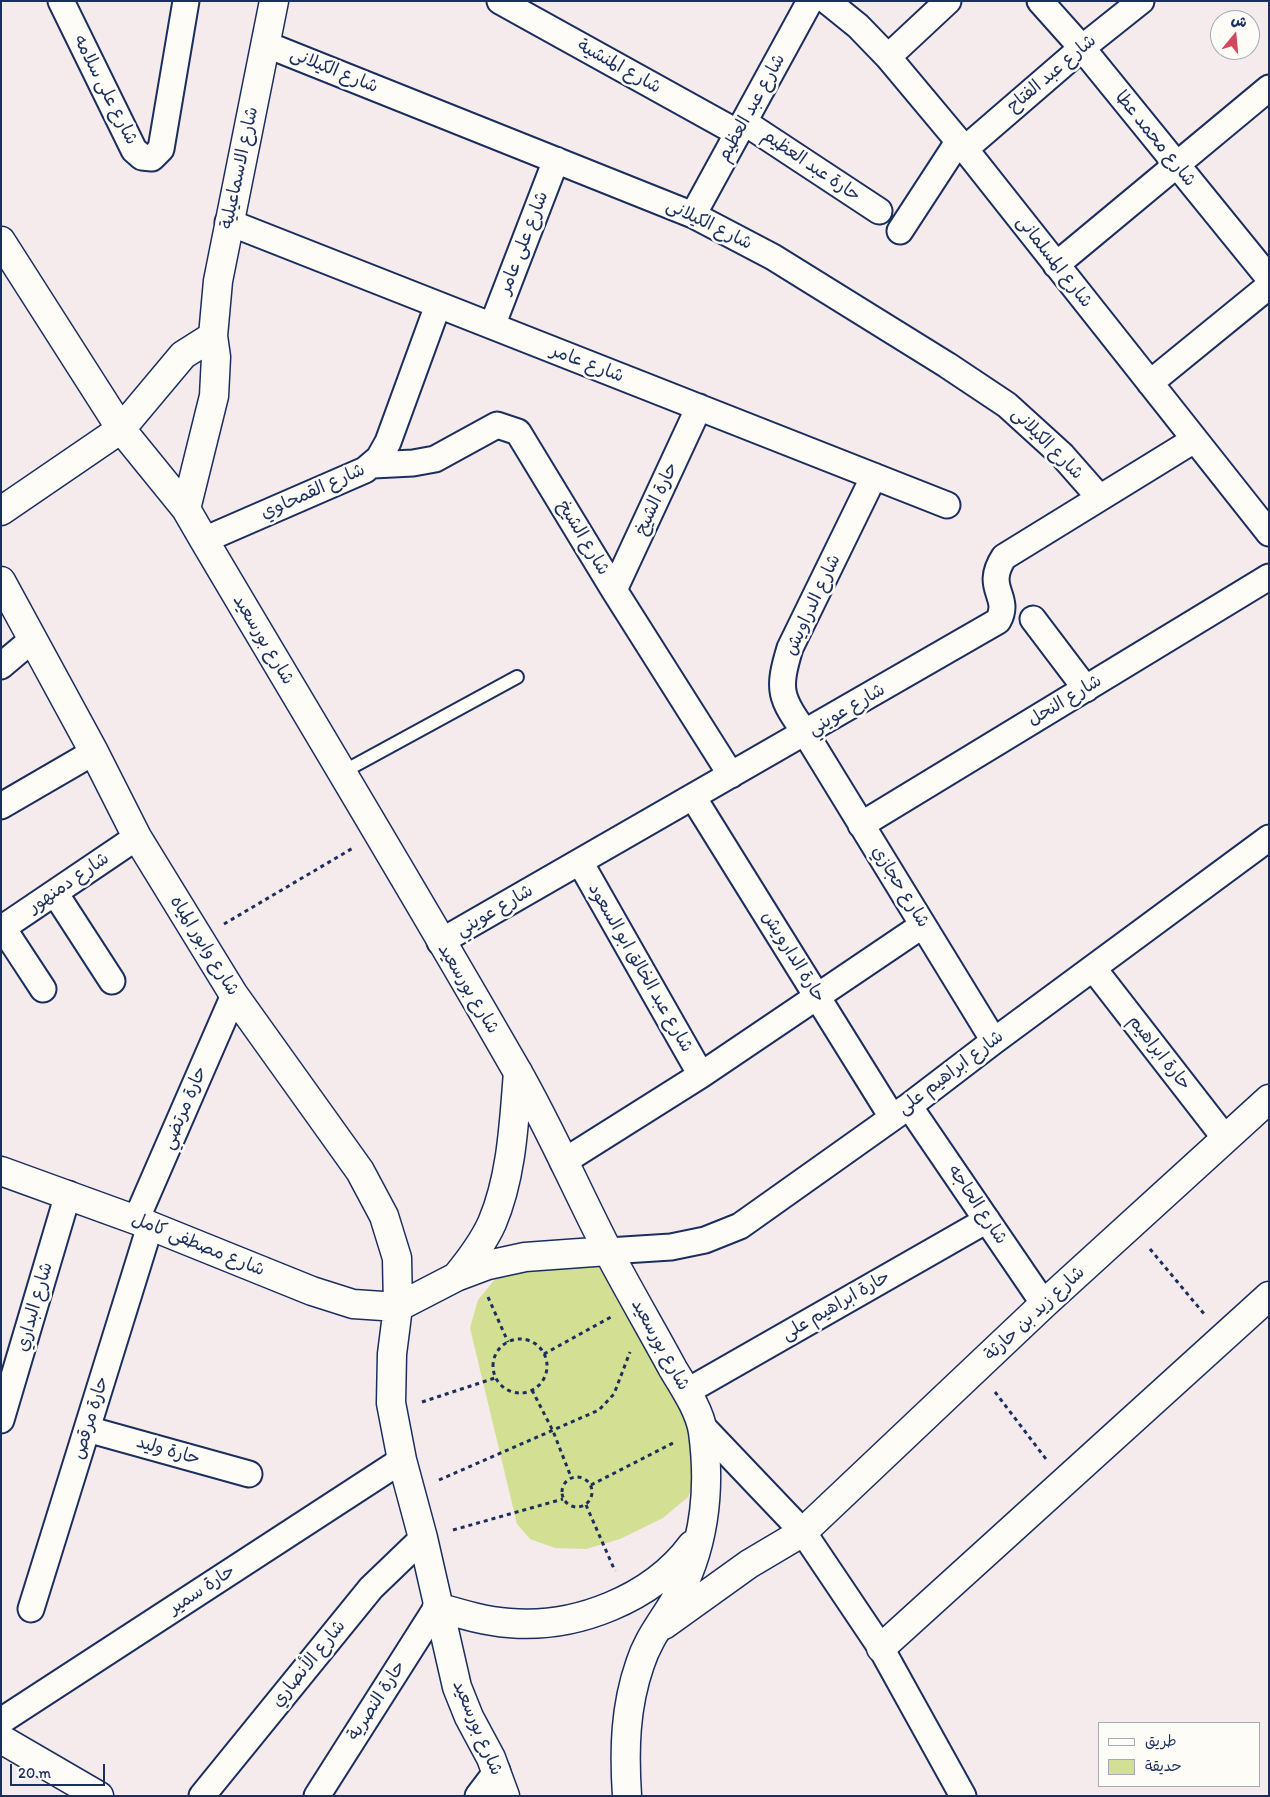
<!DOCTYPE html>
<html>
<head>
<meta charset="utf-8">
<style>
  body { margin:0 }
  #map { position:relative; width:1270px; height:1797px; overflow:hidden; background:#f5eaec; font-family:Itim,"Playpen Sans Arabic",sans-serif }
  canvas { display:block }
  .frame { position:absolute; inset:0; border:2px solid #1b2f5e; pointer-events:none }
  .legend { position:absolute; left:1098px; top:1722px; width:162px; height:65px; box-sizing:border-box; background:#fdfcf7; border:1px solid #a3aaba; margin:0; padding:6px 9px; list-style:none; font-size:15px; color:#1b2f5e }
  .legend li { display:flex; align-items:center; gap:10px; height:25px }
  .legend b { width:25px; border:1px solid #a3aaba }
  .north { position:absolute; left:1210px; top:10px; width:50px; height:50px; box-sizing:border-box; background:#fdfcf7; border:1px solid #a3aaba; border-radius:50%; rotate:17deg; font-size:14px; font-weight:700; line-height:20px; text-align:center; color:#1b2f5e }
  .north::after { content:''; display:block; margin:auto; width:18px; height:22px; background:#d1495b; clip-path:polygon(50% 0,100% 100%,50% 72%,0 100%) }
  .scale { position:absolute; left:10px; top:1764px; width:95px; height:22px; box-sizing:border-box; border:2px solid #1b2f5e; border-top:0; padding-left:6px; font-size:15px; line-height:18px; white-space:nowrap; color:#1b2f5e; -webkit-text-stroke:4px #fdfcf7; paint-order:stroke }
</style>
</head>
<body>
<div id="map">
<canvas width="1270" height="1797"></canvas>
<div class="frame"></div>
<ul class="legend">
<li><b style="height:6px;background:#fdfcf7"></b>طريق</li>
<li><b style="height:14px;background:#d3df92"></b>حديقة</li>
</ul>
<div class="north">ش</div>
<div class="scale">20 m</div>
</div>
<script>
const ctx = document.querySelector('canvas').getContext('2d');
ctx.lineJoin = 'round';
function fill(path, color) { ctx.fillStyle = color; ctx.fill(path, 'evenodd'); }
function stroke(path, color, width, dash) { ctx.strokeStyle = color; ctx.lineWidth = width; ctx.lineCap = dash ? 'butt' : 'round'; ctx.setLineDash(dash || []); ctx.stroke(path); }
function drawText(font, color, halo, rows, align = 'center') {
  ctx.font = font + ' Itim,"Playpen Sans Arabic",sans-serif'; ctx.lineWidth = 5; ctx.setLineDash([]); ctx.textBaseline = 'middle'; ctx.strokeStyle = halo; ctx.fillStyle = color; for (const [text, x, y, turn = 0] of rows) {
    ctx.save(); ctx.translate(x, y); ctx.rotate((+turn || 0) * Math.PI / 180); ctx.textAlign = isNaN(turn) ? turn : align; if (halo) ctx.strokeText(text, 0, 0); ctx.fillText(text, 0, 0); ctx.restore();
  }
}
fill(new Path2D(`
  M520,1260H597L691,1414L699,1472L688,1497L663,1518L620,1539L586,1549L555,1548L530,1539L517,1524L470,1328L478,1300L496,1278Z`), '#d3df92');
const lane = new Path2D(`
  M341,773L517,677`);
const street = new Path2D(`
  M61,1L134,150L142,157L152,158L161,149L186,1
  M500,1L738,133
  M827,1L858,26L888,57L965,149L1269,533
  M1040,1L1082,48L1269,278
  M265,44L693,215L773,257L947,365L1007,405L1062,455L1099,497
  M888,57L948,1
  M744,122L879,211
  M965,149L1082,48L1141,1
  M693,215L810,1
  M228,222L947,505
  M900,231L958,142
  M1056,265L1269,88
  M492,326L556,160
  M1150,383L1269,286
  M373,465L413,463L435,459L497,425L518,432L614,590L731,775
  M874,476L790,648C777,691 780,697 806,734L994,1041
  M204,540L365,470L379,458L388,442L438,305
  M614,590L699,407
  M1033,619L1086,689
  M1,666L33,639
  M693,797L892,1117
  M1,806L94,752
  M861,825L1269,577
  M580,862L701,1075
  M55,893L112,981
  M3,928L43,989
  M1,929L137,837
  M440,942L998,621C1012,596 983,589 1004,557L1194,440
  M1093,968L1225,1138
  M909,1106L1044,1304
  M563,1162L701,1075L923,925
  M136,1220L234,995
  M608,1251L671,1247L705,1240L740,1226L909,1106L994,1041L1269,838
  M686,1392L987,1220
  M1,1420L68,1194
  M703,1427L803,1532L881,1648L963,1796
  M87,1429L249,1474
  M31,1609L150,1226
  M1,1721L402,1460
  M202,1796L371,1588L423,1538
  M317,1796L437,1607
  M478,1796L497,1771`);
const secondary = new Path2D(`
  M1,241L121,429L186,509L204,540C308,716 414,891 516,1069C550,1128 577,1191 608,1251C629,1291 652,1330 673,1369C684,1387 700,1411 703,1432C711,1491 704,1551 674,1602C661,1624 648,1639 640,1664C625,1707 624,1750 627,1796
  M186,509L214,396L216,357L213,336L218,281L274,1
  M1,511L121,429L183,355L213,336
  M1,581L94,752L137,837L234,995L360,1171L384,1216L397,1258L398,1307L392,1354L391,1403L402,1460L423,1538L457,1687L469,1717L491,1758L505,1796
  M1,1171L136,1220L312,1291L353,1304L398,1307L456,1277L488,1265L525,1257L608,1251
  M456,1277C470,1260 483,1243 492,1223C512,1176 514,1122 518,1072
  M437,1607C461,1614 484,1621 509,1623C575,1629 652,1599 692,1545
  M664,1625L749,1564L803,1532L1044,1304L1269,1099
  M881,1648L1269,1296
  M1,1739L99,1796`);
stroke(lane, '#1b2f5e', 16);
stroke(street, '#1b2f5e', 29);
stroke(secondary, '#1b2f5e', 31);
stroke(new Path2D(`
  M224,924L353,848
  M1150,1249L1205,1315
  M488,1297L508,1342
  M493 1366a27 27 0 1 1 54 0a27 27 0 1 1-54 0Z
  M544,1354L611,1317
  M532,1390L553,1431L571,1477
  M995,1392L1046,1459
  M422,1402L495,1378
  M562 1492a15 15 0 1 1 30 0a15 15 0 1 1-30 0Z
  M439,1480L599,1410L614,1394L630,1352
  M591,1485L673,1443
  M586,1505L615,1571
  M453,1530L563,1499`), '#1b2f5e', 3, [4, 4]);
stroke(lane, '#fdfcf7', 12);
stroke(street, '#fdfcf7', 25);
stroke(secondary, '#fdfcf7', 28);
drawText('18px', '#1b2f5e', '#fdfcf7', [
  ["شارع المنشية",619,67,29],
  ["شارع الكيلانى",334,71,22],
  ["شارع عبد الفتاح",1052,74,-40],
  ["شارع على سلامه",105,90,63],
  ["شارع عبد العظيم",752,108,-61],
  ["شارع محمد عطا",1155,139,51],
  ["حارة عبد العظيم",811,166,34],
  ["شارع الاسماعيلية",240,168,-78],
  ["شارع الكيلانى",709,225,26],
  ["شارع على عامر",524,243,-69],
  ["شارع المسلمانى",1054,262,52],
  ["شارع عامر",587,364,21],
  ["شارع الكيلانى",1047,444,45],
  ["شارع القمحاوي",313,492,-24],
  ["حارة الشيخ",657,499,-65],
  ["شارع الشيخ",583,538,59],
  ["شارع الدراويش",813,605,-65],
  ["شارع بورسعيد",263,640,59],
  ["شارع النحل",1065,701,-31],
  ["شارع عويني",847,710,-30],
  ["شارع دمنهور",69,883,-34],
  ["شارع حجازي",900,887,58],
  ["شارع عويني",495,911,-30],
  ["شارع وابور المياه",204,946,58],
  ["حارة الدارويش",793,957,58],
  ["شارع عبد الخالق ابو السعود",640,968,60],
  ["شارع بورسعيد",468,989,59],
  ["حارة ابراهيم",1159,1053,52],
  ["شارع ابراهيم على",951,1073,-37],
  ["حارة مرتضي",185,1108,-67],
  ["شارع الحاجه",977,1205,56],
  ["شارع مصطفى كامل",198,1245,22],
  ["حارة ابراهيم على",836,1306,-30],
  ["شارع البداري",35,1307,-74],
  ["شارع زيد بن حارثة",1035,1314,-43],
  ["شارع بورسعيد",660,1345,61],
  ["حارة مرقص",91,1418,-73],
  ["حارة وليد",168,1451,16],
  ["حارة سمير",202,1590,-33],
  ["شارع الأنصاري",309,1664,-51],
  ["حارة النصرية",377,1701,-57],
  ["شارع بورسعيد",477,1728,67]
]);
</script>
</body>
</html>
